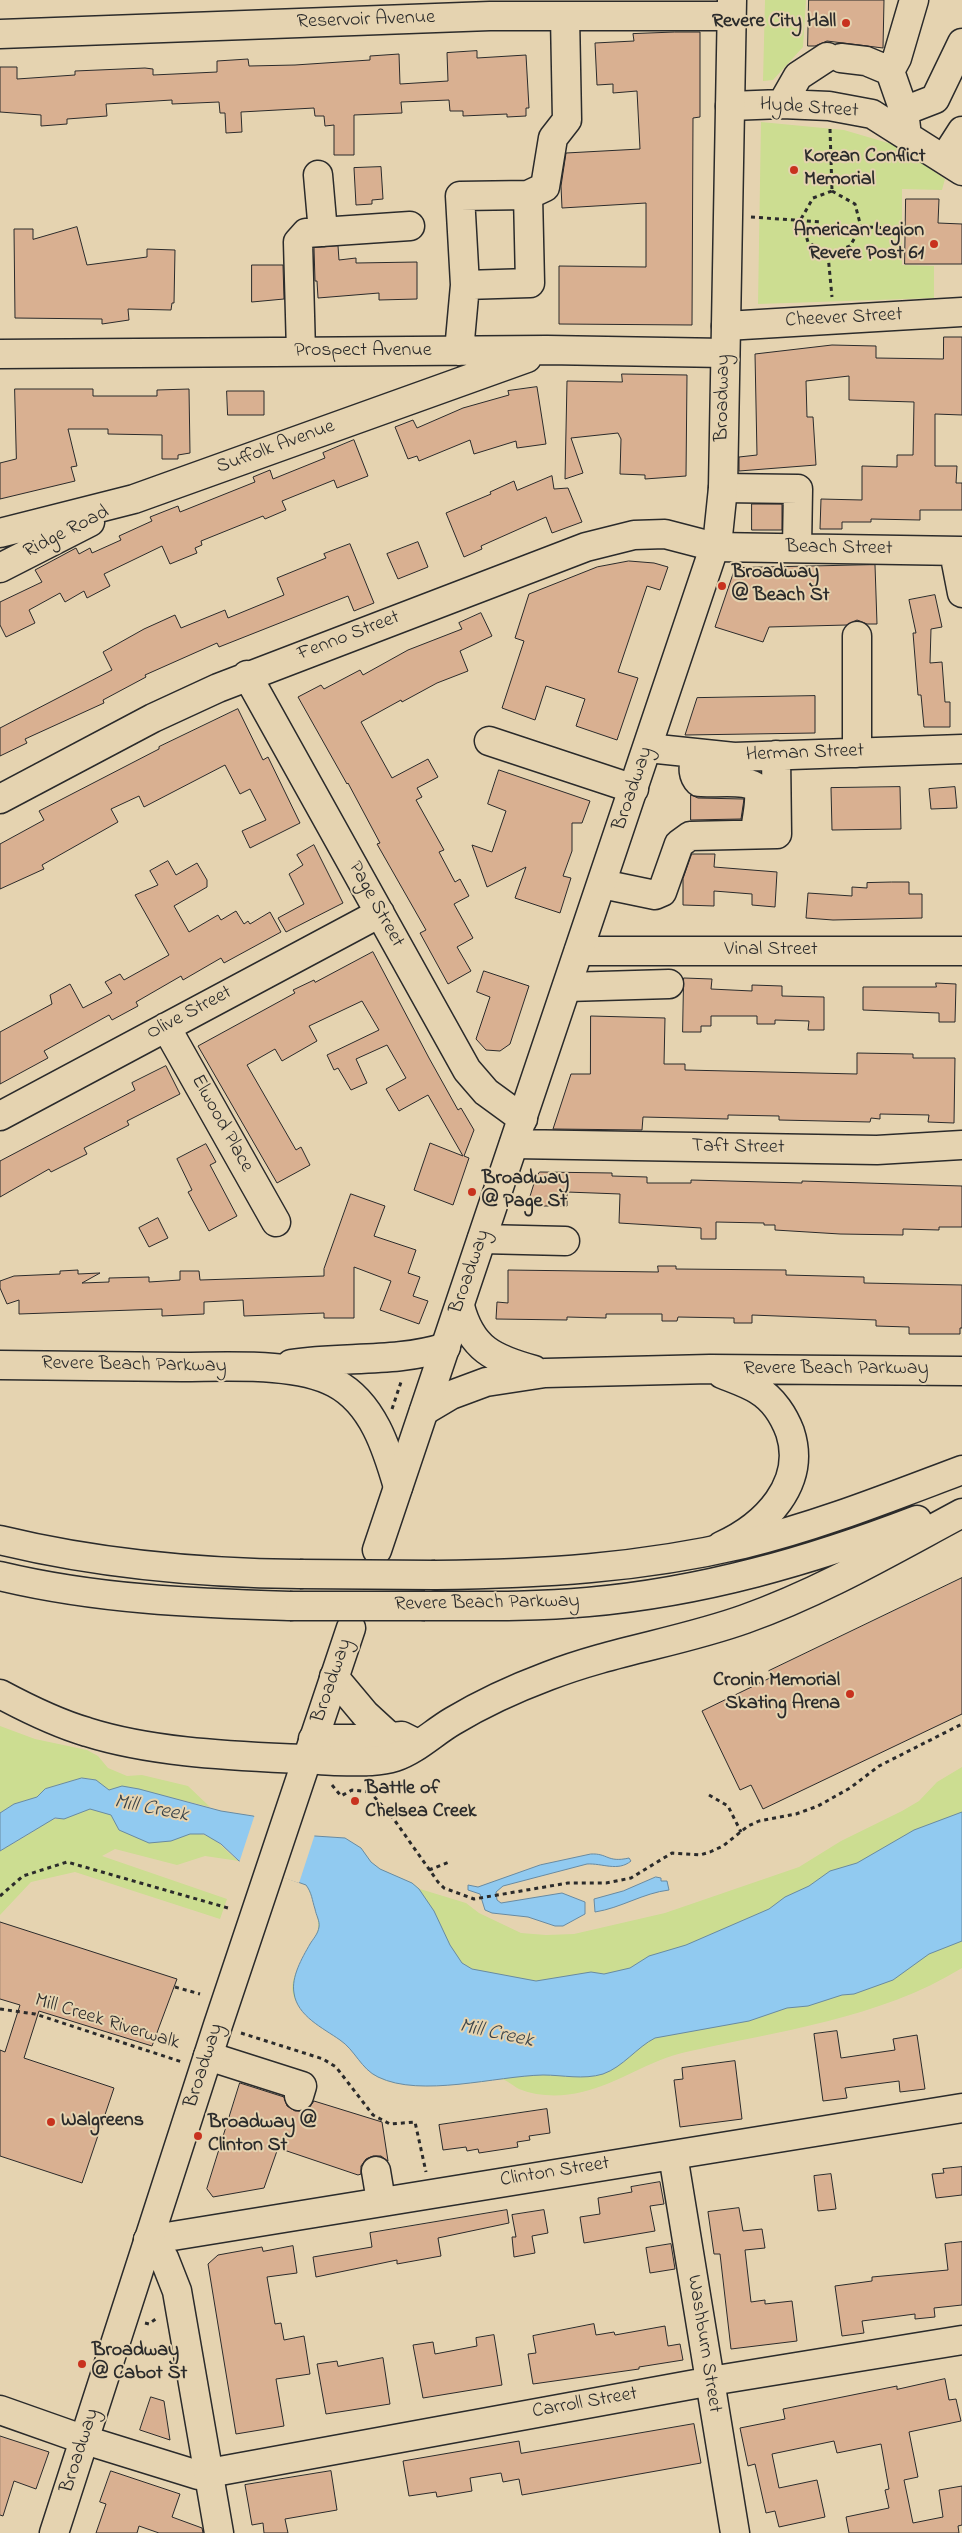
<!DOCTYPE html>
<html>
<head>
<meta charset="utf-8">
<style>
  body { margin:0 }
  canvas { display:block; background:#e5d3b0 }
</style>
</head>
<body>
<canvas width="962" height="2533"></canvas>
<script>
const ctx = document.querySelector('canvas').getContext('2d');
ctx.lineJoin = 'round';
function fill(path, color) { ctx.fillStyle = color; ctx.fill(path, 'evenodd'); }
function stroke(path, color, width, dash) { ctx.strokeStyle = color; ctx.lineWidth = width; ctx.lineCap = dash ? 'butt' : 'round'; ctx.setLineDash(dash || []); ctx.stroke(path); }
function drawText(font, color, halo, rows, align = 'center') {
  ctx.font = font + ' "Indie Flower",sans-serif'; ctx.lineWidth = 4; ctx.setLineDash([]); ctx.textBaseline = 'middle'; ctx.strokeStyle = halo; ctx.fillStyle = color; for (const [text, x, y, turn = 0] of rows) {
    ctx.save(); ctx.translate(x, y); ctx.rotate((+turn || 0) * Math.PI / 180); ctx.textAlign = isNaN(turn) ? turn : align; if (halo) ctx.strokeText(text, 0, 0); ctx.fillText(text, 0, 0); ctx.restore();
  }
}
fill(new Path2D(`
  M765,0H806L803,47L773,80L763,81Z
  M761,122L844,130L895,145L945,179L942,190L902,189V265L934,266V298L758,304Z
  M0,1726L35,1739L87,1750L98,1756L108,1768L127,1776L142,1775L188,1786L210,1807L128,1787L109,1790L88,1778H82L45,1789L37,1797L14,1804L0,1813Z
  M962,1767V1875L482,2021L337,1863L361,1848L371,1862L380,1869L412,1883L420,1889L466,1903L479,1913L521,1933L546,1935L574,1934L665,1913L799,1867L841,1841L902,1811L919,1801L937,1782Z
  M90,1809L190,1834C214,1831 222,1849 239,1861L205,1856L177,1865L115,1849L102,1856L227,1899L220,1919L75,1872L31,1882L0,1915V1851C17,1841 33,1832 49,1821C54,1818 59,1820 65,1818C74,1816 81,1811 90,1809Z
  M306,1885L406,2010L962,1911V1968C879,2019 778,2031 686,2052C649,2060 618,2084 582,2092C562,2097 539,2097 519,2089C513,2086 507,2080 501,2079C494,2079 486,2082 479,2082C451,2084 399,2091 374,2075C361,2066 355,2051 342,2041C325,2027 311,2024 297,2003C280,1978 314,1951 318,1929C320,1919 312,1893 306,1885Z`), '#ccdd91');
const water = new Path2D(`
  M82,1778L96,1780L109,1790L122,1786L139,1789L221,1811L253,1816L315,1836L345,1838L361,1848L371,1862L380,1869L412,1883L419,1889L434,1911L450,1945L462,1963L472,1969L536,1981L591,1972L604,1974L630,1968L649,1956L686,1945L769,1909L785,1897L809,1886L830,1871L857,1863L914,1830L962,1812V1941L929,1954L893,1980L854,1994L842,1995L808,2006L787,2008L749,2021L655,2038C637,2047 623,2067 603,2074C583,2080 563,2075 543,2075C496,2076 421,2098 378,2077C361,2069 355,2050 340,2040C323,2028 297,2016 294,1993C291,1977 302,1958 310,1944C313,1939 318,1934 319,1927C320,1921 316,1915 315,1909C312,1900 312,1893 306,1885L239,1861L221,1844L204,1834H190L171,1841L149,1843L119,1830L111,1815L90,1809L64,1819L55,1818L0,1851V1813L14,1804L37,1797L45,1789Z
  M591,1854C608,1853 607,1863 629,1858L631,1861C618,1872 602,1863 587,1864L503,1886L496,1892L497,1900L501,1903L562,1893L585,1902V1914L563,1926H555L528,1917L492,1913L485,1910L480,1894L468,1890V1885L478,1887L540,1865Z
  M656,1877L661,1878V1881H667L669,1890C643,1893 621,1908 595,1912L594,1899L623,1891Z`);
fill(water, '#91caf0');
stroke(water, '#688aa1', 1);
fill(new Path2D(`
  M255,1814L315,1834L299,1883L239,1863Z`), '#e5d3b0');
const building = new Path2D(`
  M809,0H884L883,48L827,41L815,46H808Z
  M675,32H700V117L693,118L692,325L559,324V266L646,267V203L562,208L561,186L566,153L640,149L637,91L613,93V84L597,85L595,43L634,41L633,34Z
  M477,51V58L526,55L529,108H526V116L507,117V114L463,116V111H450L449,100L401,102L402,113L354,115V155H334V125L325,126L324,116H315L314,108L241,112L242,132L226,133L225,113H220L219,102L172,104V100L106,104L107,116L67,119V124L41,126V115L0,112V67H17V79L75,75V71L145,68L153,69V75L217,72V61L248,59L249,66L295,65L370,60V56L399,54L400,84L448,81L447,53Z
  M381,167L383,199L372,200V204L356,205L354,168Z
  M906,199H939L938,223L962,224V264H905Z
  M77,227L87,265L147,257V249L175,250L174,303H172L171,310L128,309L129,320L102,324V319L15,318L14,229H33V239Z
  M338,246L339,260L356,258V263L417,262V299L379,300V293L318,298L317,281H315L314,248Z
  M252,265H283L284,299L252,302Z
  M944,337H962V415L935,414V466H957L956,483H962V510H920V520L871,519V522H842V529H820L821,499L862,500V466L897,467V455H913L914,402L849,400V376L806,381L807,417H813L816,465L739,471V457L757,455L755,354L832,345L876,346V358L943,359Z
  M622,374L687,375L686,476L645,479V475L620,474L621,439L618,433L571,438L583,473L565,479L567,381L622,382Z
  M537,387L546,444L517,448L516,441L474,454L470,440L419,461L417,456L408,459L395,427L413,420L417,428L463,408L509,395L508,391Z
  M15,389H93V396H157V390L189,389L190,453L178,455V459H162V435L108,434V429H68L77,466L71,467L75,481L0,499V463L16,459Z
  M227,391H264V415H228Z
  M354,440L368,476L337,488L334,480L282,501L286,510L265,519L263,516L201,541L202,545L195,548L197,553L170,564L162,546L104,574L110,586L87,598L84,591L65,602L60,593L29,610L35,623L6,637L0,625V602L42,582L35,570L76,548L79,554L90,548L92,553L121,540L119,536L152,521L150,517L178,506L180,512L255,482L253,477L270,470L273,479L325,458L323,453Z
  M552,476L554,489L568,488L582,522L552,533L546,517L481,546L482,549L464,557L446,513L491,494L490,492L514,481L517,490Z
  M752,504H782V530H752Z
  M418,542L428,567L398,579L387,554Z
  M350,544L374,603L354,611L348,596L219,647L217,643L145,675L146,677L103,700L104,703L25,739L27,743L0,756V728L112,670L103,652L144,629L175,615L181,628L225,610L228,618L284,595L277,578L326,558L324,554Z
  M629,561L654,563L668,567L660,590L647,586L618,672L638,678L617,740L576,726L585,699L546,686L535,720L502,708L524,641L515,638L529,594L597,567Z
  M875,565L877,624H867L857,620L847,625L769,627L763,642L715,627L735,568Z
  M935,595L942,627L931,629L930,663L942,662L945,702H950V727H924L921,695H918L913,633H916L909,600Z
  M481,613L492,636L460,651L468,671L437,683L402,702L401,700L361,722L392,778L428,759L438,777L417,788L422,797L416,800L444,850L439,852L455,882L460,879L469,896L454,904L473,938L457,947L471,971L448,984L420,933L426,930L377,844L380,843L348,783L347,784L298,697L321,685L324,689L360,670L363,675L408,650L462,629L459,623Z
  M815,696V733L685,735L697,698Z
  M238,709L263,760L268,757L300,823L250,848L242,831L266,820L250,789L240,794L225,765L144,807L139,796L111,809L118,822L42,865L44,869L0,889V844L44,820L39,811L159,749V747Z
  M499,770L590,801L582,823H572V851L563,876L571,878L560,913L515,898L526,867L487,887L472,845L492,852L506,811L488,804Z
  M900,787L901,829L832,830L831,788Z
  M955,787L957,808L931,809L929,789Z
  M691,795L698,798L744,799L741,819L691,820Z
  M314,845L343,903L286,932L278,918L304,904L289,874L303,865L297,855Z
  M692,854H715L714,867L777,872L775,907L752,905V894L714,891V906L683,905V879Z
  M168,861L176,875L197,863L207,880V887L174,906L189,932L218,915L221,920L236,911L244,924L248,921L250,924L270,912L281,932L224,963L221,958L183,980L181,976L136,1002L138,1006L112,1020L109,1015L44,1051L48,1058L0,1084V1032L52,1004L50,995L70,984L83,1008L112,993L105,982L120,974L124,980L169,955L135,895L158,885L150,871Z
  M892,882H909V894H922V918L833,920L806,918L808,893L852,896V887L867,888V883Z
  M373,952L429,1058L458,1110L461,1108L474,1130L464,1156L469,1158L453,1205L414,1190L430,1143L463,1156L428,1095L399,1111L386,1089L406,1078L387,1045L356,1059L367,1083L351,1090L338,1068L334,1070L327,1055L379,1030L362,1001L309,1026L317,1041L282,1061L275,1049L247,1065L296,1150L301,1147L310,1165L277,1183L198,1046L295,993L293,990L314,980L315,982Z
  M484,971L529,986L510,1044L500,1051L486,1050L476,1039L490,997L477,992Z
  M684,978L712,979L711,989L752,991V985L782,986V996L824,997V1030H808L809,1021L775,1020V1024H757V1016H711V1026H701V1032H683Z
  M936,983L956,984L955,1022H939V1013L863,1010V987H936Z
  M591,1016L665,1018L664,1064H685V1070L857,1074V1053L913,1054V1058H955L954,1123L928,1122L929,1115L880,1114V1119L871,1118L870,1122L779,1120V1116L728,1115V1119L643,1117L642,1130L553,1129L571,1074H590Z
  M166,1066L180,1094L127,1121L129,1125L84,1148L87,1154L51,1172L49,1169L0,1197V1161L135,1090L132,1083Z
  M206,1144L216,1162L210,1165L237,1216L209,1231L188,1192L192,1190L177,1159Z
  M540,1172L612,1173V1176L647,1177V1183H691V1180L802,1183V1181L962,1186V1227H939V1230L903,1229V1235L840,1234L775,1230V1225H764V1223L716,1222V1239H701V1228L619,1223L620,1194L567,1192V1206H527L536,1177Z
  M351,1194L385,1206L374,1236L416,1250L408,1273L420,1277L413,1296L428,1301L419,1324L380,1310L391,1281L354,1267V1318H324V1313L244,1316L243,1300L204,1302V1314L162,1316V1309L19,1314V1300L7,1304L0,1288V1281L14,1276L60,1274V1271L78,1270V1274L100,1273L82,1283L109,1282V1278L149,1277V1282L180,1280V1271H199L200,1280L324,1276V1269Z
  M158,1218L168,1238L149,1247L139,1228Z
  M658,1266H676V1269L786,1270V1275L864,1277V1283L962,1285V1328H960V1334H909V1327L876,1326V1320L752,1315V1323H734V1318L678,1317L677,1321H662V1314H606V1318L567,1317V1320L496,1319L497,1302L508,1303V1270L658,1272Z
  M962,1578V1714L763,1809L751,1785L740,1790L702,1711L772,1677L769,1671Z
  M0,1922L177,1979L152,2046L39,2011L24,2058L114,2088L82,2183L0,2156V2050L5,2052L20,2005L0,1999Z
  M837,2031L841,2058L895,2050L893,2039L917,2035L925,2089L900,2092L899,2081L845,2088L847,2098L823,2101L814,2034Z
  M735,2061L742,2119L680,2127L674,2080L683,2079L682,2068Z
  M240,2083L284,2097L287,2106L295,2111H303L309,2108L314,2101L382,2122L388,2161L381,2156H373L366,2159L361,2166V2174L358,2175L278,2148L264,2188L213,2197L207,2189Z
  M547,2109L550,2133L529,2136L530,2140L517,2142L518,2147L479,2153L478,2149L467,2151L466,2147L443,2150L439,2125Z
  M962,2167V2195L936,2198L932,2174L944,2173L943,2169Z
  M831,2174L836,2209L818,2211L814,2176Z
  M660,2182L664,2204L650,2206L655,2231L584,2243L580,2217L600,2214L598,2198L632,2192L631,2187Z
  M739,2208L743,2231L762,2229L765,2248L745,2250L751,2302L765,2300V2304L792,2301L797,2341L731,2349L720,2254H714L708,2212Z
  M507,2210L509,2223L438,2238L441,2256L397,2264V2260L316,2277L313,2257L372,2247L370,2233Z
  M544,2210L548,2233L532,2236L535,2253L514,2257L512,2237H516L512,2215Z
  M962,2242V2305L934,2308L935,2317L915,2319V2314L862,2321L864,2333L842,2336L835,2286L872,2281V2277L948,2270L945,2244Z
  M671,2244L675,2269L650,2273L646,2248Z
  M293,2246L297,2273L267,2277L275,2324L281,2323L284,2340L304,2336L310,2374L276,2379L284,2426L236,2434L208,2264L218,2255L262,2247L263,2251Z
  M594,2324L596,2335L614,2332L615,2335L665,2326L668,2346L680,2344L683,2360L639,2367V2369L533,2384L528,2354L536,2353L533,2336Z
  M494,2335L502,2385L423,2398L413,2345L433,2342L435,2354L477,2346L476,2338Z
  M383,2358L390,2404L326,2414L317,2364L337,2361L338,2366Z
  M945,2379L949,2400L956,2399L961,2421L909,2432L918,2477L904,2480L913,2523L943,2517L939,2490L962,2486V2525L958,2526L959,2533H849L846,2517L889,2508L885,2490L889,2489L881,2444L837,2453L834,2441L772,2454L779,2488L817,2480L825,2517L779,2527L775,2511L766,2513L755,2464L748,2466L740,2428L785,2419L783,2409L897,2386V2389Z
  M151,2397L164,2401L170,2440L140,2430Z
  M694,2424L701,2463L522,2495L519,2479L503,2482L501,2473L470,2478L472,2491L437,2497L436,2492L409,2496L403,2461L519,2441L521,2453Z
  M0,2436L49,2452L36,2489L14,2481L3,2516L0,2515Z
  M111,2471L180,2494L172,2517L202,2528L203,2533H159L139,2526L137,2533H96L106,2504L100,2502Z
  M331,2471L337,2510L285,2519L288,2533H264L263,2523L252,2525L245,2485Z`);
fill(building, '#d9b091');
stroke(building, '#2b2b2b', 1);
const minor = new Path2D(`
  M0,34L490,16H731
  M841,58L866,61L890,71
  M782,104L798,76L827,57
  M730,106L782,104L829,106L872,114L962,171
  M904,111L935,99L962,43
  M907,136L904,111L890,71L897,58L914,0
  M944,159L962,131
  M318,175L323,232
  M465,285L530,283L528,195
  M726,326L962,312
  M459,351L465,285L460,196L528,195L545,187L553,138L567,120L565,16
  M301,352L298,242L306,233L410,226
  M0,354L547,350L725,353
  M723,488L798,489L797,548
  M0,533L134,499L527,358
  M954,552L962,593
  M0,568L90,522
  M857,636V753
  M247,675L467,1070L486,1092L523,1119
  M489,741L634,789
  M648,748L734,757L962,749
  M695,754C694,765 691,774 699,782C713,784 758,776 759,794C760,804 757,816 756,825
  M0,799L153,718L218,688L586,547L634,535L665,534L715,547L962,551
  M602,884L655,895L662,892L679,844L690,836L777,834L776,755
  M579,951H962
  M567,987L669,984
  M166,1027L276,1222
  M0,1116L380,913
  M514,1144L877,1150L962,1145
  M482,1239L565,1241
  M460,1306C471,1349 494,1359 534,1370
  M291,1364C343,1356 396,1363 446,1347
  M0,1365C61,1366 121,1366 182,1367C226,1367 297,1362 335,1383C373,1403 387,1449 398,1487
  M424,1411L451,1395L486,1382L545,1373L710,1369L962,1371
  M721,1546C765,1526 807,1484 790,1432C784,1416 773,1399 758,1390C747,1383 734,1379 722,1374
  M334,1677L365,1714L390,1737
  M313,1739H371L402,1736L418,1744
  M208,2056L302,2086L299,2096
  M673,2155L735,2533
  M376,2171L381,2201
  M148,2240L962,2108
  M0,2410L85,2440L198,2475L723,2379L962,2340`);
const major = new Path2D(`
  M377,1550L718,536L723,488L732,0
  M148,2240L164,2258L177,2291L219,2533
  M54,2533L218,2025L351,1628`);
const highway = new Path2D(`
  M0,1540C99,1564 198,1573 300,1574
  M435,1575C540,1574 641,1568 743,1544C818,1526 890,1497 962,1470
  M0,1576C96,1599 192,1603 290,1606
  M425,1606C479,1606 534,1607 588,1602C702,1592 810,1561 917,1520
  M0,1694C28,1709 56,1723 87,1732C163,1756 255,1756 335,1761C355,1761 376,1763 395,1757C416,1750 434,1732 453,1721C483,1703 516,1688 548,1676C612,1651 681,1642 745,1619C821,1592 891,1551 962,1513`);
stroke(minor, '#2b2b2b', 31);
stroke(major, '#2b2b2b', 31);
stroke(highway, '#2b2b2b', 31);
stroke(new Path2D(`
  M830,129L832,191
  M832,191L855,204L861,227L850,246L828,255L808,242L801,219L813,198Z
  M751,217L822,222
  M861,227L894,228
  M828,255L832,297
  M392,1409L402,1379
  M367,1783L370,1792L393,1818L438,1882L444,1888L474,1899L568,1883H606L631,1878L672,1853L700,1855L710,1852L723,1846L748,1826L759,1821L796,1814L818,1806L850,1788L879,1766L962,1724
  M332,1785L341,1796L352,1790L369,1792
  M709,1795L728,1806L741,1832
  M429,1870L449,1862
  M0,1896L23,1876L67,1862L228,1908
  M175,1987L200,1994
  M0,2009L35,2014L182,2062
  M241,2033L323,2059L336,2067L373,2115L390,2124L415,2122L426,2172
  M145,2323L149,2324L157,2318`), '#2b2b2b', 3, [4, 4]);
stroke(minor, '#e5d3b0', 28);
stroke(major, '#e5d3b0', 28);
stroke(highway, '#e5d3b0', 28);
const highwayBridge = new Path2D(`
  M300,1574L435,1575
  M290,1606H425`);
stroke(highwayBridge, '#2b2b2b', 31, []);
stroke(highwayBridge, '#e5d3b0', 28);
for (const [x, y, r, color] of [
  [846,23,5,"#c8321e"],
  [794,170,5,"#c8321e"],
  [934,244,5,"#c8321e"],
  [722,586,5,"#c8321e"],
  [472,1192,5,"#c8321e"],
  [850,1694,5,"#c8321e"],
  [355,1801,5,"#c8321e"],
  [51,2122,5,"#c8321e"],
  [198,2136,5,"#c8321e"],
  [82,2364,5,"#c8321e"]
]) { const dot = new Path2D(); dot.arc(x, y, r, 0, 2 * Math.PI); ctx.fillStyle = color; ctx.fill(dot); stroke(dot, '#e5d3b0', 2); }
drawText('20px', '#2b2b2b', '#e5d3b0', [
  ["Reservoir Avenue",366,21,-2],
  ["Hyde Street",809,109,4],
  ["Cheever Street",844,319,-3],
  ["Prospect Avenue",363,352],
  ["Broadway",724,398,-89],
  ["Suffolk Avenue",276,448,-20],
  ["Ridge Road",67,533,-27],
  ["Beach Street",839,549,1],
  ["Fenno Street",349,637,-21],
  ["Herman Street",805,754,-2],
  ["Broadway",634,789,-71],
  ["Page Street",375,905,61],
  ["Vinal Street",771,951],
  ["Olive Street",190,1014,-28],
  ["Elwood Place",221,1124,61],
  ["Taft Street",738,1148,1],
  ["Broadway",471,1272,-71],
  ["Revere Beach Parkway",134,1366,1],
  ["Revere Beach Parkway",836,1370],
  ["Revere Beach Parkway",487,1604,-1],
  ["Broadway",333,1681,-71],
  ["Mill Creek Riverwalk",107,2023,17],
  ["Broadway",205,2066,-72],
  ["Clinton Street",555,2173,-9],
  ["Washburn Street",703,2344,81],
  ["Carroll Street",585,2404,-10],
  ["Broadway",81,2451,-72]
]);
drawText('bold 20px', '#2b2b2b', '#e5d3b0', [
  ["Revere City Hall",836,23,"right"],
  ["Korean Conflict",804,158],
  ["Memorial",804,181],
  ["American Legion",924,232,"right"],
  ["Revere Post 61",924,255,"right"],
  ["Broadway",732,574],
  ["@ Beach St",732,597],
  ["Broadway",482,1180],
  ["@ Page St",482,1203],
  ["Cronin Memorial",840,1682,"right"],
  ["Skating Arena",840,1705,"right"],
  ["Battle of",365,1790],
  ["Chelsea Creek",365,1813],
  ["Walgreens",61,2122],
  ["Broadway @",208,2124],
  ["Clinton St",208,2147],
  ["Broadway",92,2352],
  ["@ Cabot St",92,2375]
], 'left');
drawText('italic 21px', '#3a4349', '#e5d3b0', [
  ["Mill Creek",151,1810,11],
  ["Mill Creek",496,2035,12]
]);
</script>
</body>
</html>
